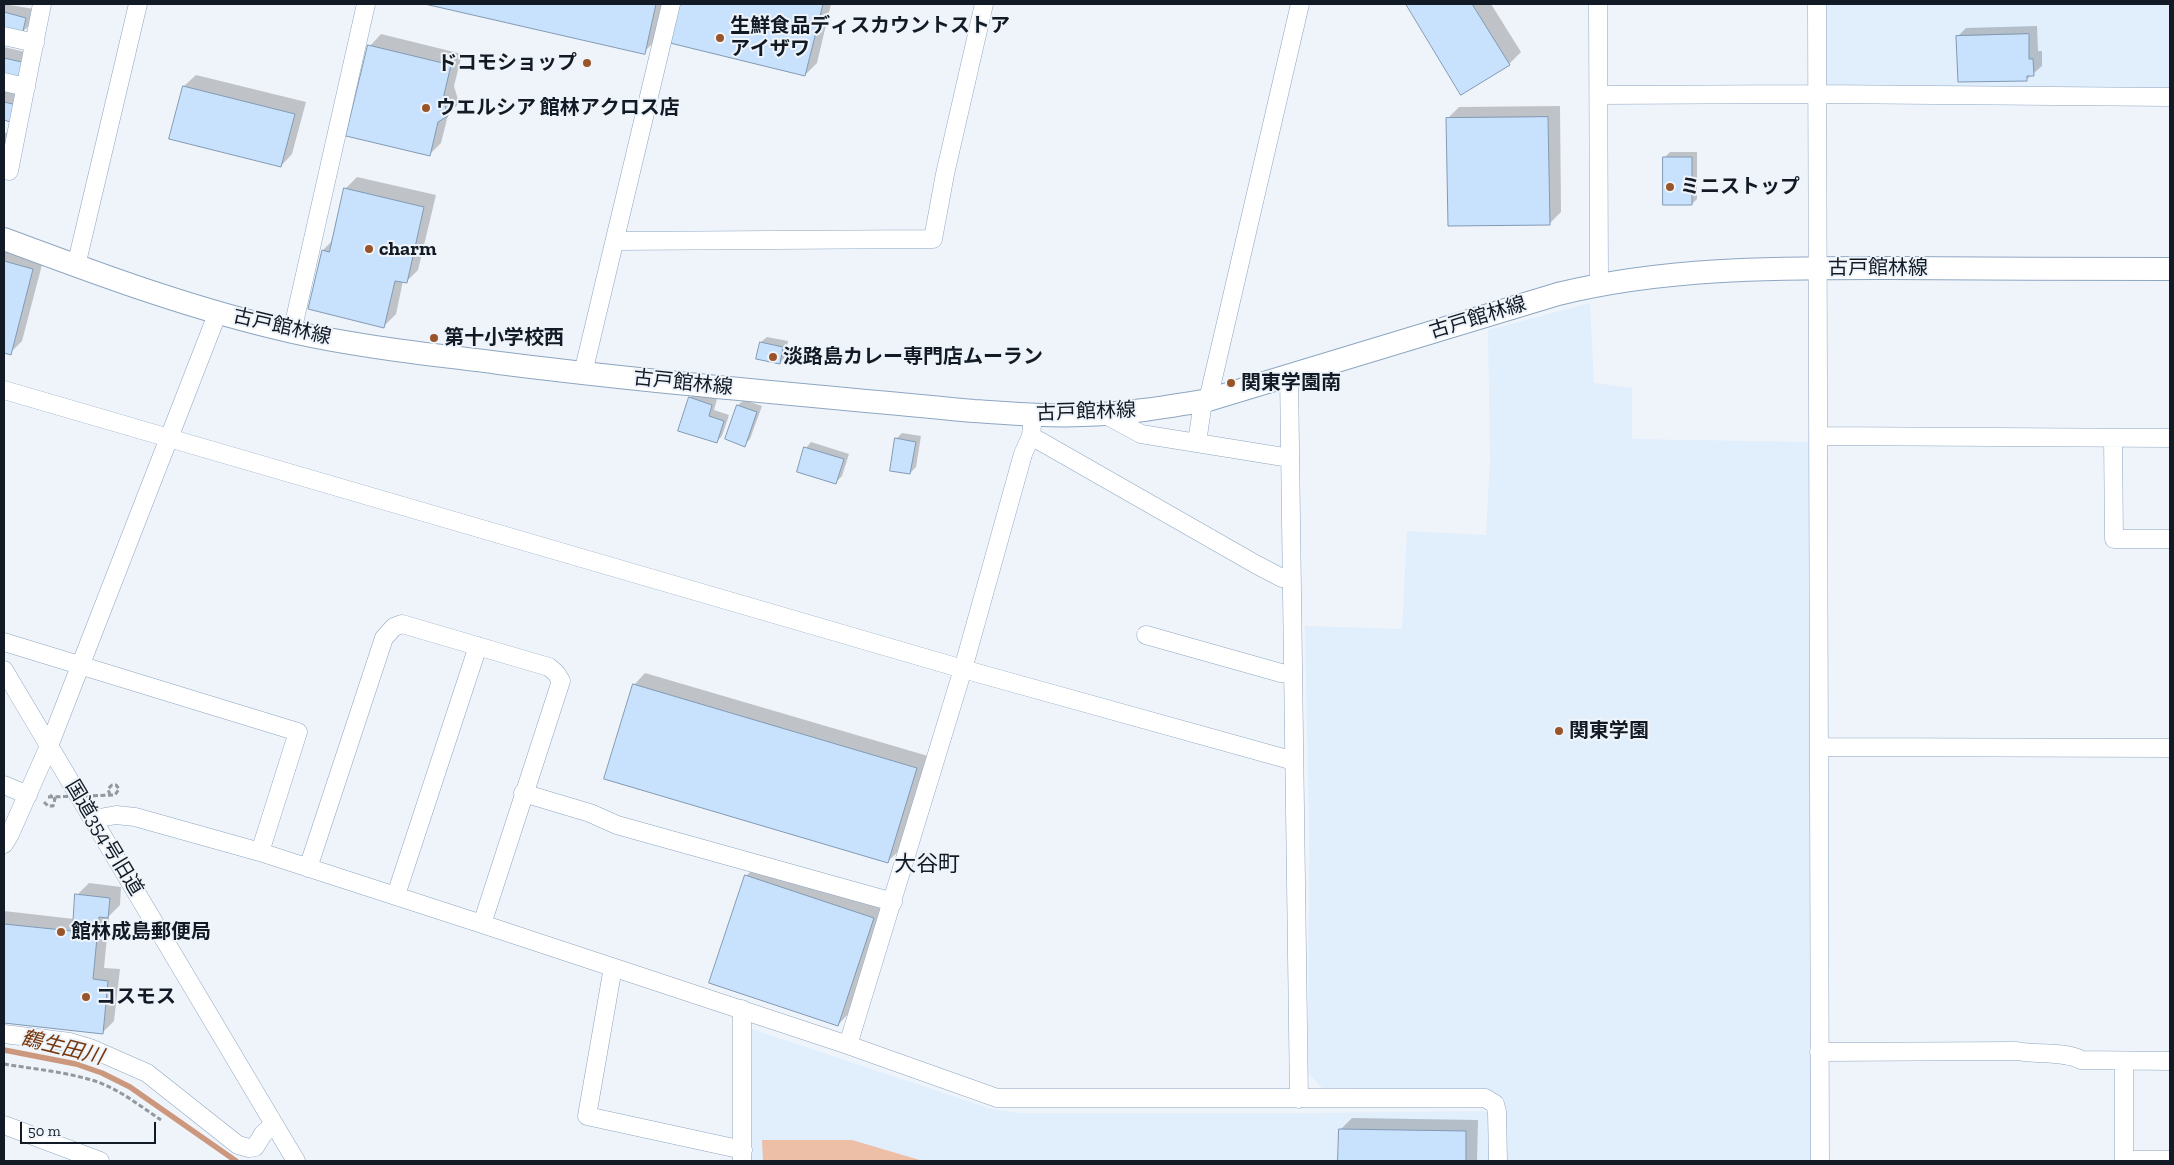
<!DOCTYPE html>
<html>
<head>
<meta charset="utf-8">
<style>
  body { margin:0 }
  #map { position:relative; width:2174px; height:1165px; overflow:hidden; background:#eff4fa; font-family:"Zilla Slab",serif }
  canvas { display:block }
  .frame { position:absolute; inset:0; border:5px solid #121b25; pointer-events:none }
  .scale { position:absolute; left:20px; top:1122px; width:136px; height:22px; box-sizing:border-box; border:2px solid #121b25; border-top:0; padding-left:6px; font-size:15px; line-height:18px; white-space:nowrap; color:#121b25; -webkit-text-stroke:4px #eff4fa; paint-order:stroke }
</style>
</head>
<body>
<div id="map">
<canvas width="2174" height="1165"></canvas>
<div class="frame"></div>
<div class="scale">50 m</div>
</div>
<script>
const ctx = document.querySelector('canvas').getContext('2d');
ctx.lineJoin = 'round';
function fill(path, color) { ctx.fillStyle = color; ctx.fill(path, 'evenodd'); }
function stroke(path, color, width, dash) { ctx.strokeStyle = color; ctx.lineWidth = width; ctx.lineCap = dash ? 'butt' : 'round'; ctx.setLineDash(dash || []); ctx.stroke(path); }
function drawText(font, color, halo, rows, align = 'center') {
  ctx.font = font + ' "Zilla Slab","Noto Sans JP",serif'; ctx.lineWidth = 4; ctx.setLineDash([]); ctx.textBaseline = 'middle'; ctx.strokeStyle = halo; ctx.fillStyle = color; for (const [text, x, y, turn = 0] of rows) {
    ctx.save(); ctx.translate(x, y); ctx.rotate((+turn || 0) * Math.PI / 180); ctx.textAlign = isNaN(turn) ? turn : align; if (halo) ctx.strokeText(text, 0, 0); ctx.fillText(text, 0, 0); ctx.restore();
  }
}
fill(new Path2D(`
  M1823,4H2170V93L1823,88Z
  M1590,303L1594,383L1632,388V439L1809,442L1814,1161H1503L1499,1096L1494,1092L1486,1090L1322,1088L1308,1073L1309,834L1305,626L1402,629L1407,531L1486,535L1490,460L1488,330Z
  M752,1029L991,1109L1018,1113H1310L1484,1111L1489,1113L1493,1161H751Z`), '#e1eefc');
fill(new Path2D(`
  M762,1140H852L923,1161H763Z`), '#edbfa7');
fill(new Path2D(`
  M4,4L34,9L30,25L21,33L4,29Z
  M430,4H664L656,40L644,52Z
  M681,4H831L817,63L805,75L672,42Z
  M1407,4H1491L1521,52L1509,64L1461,93Z
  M2037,26L2038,51H2042V66L2027,79L1957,37L1966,28Z
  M381,34L462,54L454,86L459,103L448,115L441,143L429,155L370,46Z
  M4,47L34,54L4,76Z
  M196,75L306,102L292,154L281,166L184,86Z
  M4,91L25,96L12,121L4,119Z
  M1560,106L1561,212L1549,224L1447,119L1459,107Z
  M4,132L16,136L4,161Z
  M1670,152H1697V199L1692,204L1664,158Z
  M357,177L436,195L418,270L406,282L403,281L396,314L384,326L323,250L333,240L345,189Z
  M4,247L44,257L22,341L10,353L4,351Z
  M767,337L788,341L785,357L780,363L761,342Z
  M696,392L717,399L714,410L729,415L722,436L716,442L690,398Z
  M744,400L762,406L750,439L744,445L738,405Z
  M902,433L921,436L916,467L910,473L896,439Z
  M811,442L849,454L842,476L836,482L806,448Z
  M645,673L928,756L900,850L888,861L634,685Z
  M758,864L885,906L849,1013L838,1025L746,876Z
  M89,883L121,887L120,905L109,916L104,968L120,969L114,1021L102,1033L4,1022V911L74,919L77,895Z
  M1352,1118L1478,1120L1477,1161H1340V1130Z`), '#0003');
stroke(new Path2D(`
  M4,1050L76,1064L102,1073L130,1087L236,1161`), '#cb987d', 5.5);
const building = new Path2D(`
  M425,4H656L645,54Z
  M680,4H823L805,76L670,43Z
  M1406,4H1472L1510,65L1461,95Z
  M4,12L26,18L22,35L4,30Z
  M2029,34V59H2033L2034,76H2027V81L1958,82L1956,36Z
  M368,45L451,65L443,99L448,116L438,122L430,156L346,136Z
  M4,58L26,63L22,81L4,77Z
  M183,86L295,114L281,167L169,139Z
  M4,102L17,105L13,123L4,120Z
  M1548,117L1550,225L1448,226L1446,118Z
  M1663,157H1692V205H1663Z
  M344,188L424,207L407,283L395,281L384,328L308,309L322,250L329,252Z
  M4,261L33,269L11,355L4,353Z
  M760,342L783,347L780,364L756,359Z
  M689,397L712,405L709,416L724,421L717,443L678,431Z
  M737,405L757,412L745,447L725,439Z
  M895,438L916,442L910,474L890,471Z
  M804,447L844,459L836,484L797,472Z
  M633,684L917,768L888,863L604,779Z
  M745,875L874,918L838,1026L709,983Z
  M75,894L110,898L108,918L99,917L93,979L108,981L103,1034L4,1023V924L72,931Z
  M1339,1129L1466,1131V1161H1338Z`);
fill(building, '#c8e2fe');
stroke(building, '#8199b3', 1);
const minor = new Path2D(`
  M1598,4L1599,284
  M1817,4L1820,1161
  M4,36L35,43
  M4,82L26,87
  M1599,95L1817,94L2170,97
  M4,170L9,171L42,4
  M615,241L933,239L945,174L984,4
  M76,266L138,4
  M292,332L366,4
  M583,373L671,4
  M1289,375L1299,1099
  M4,390L963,669L1294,761
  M1104,414L1141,434L1290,458
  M1032,425L1031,436L1257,565L1282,578H1292
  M1818,436L2170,438
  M2113,438L2114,539H2170
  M1197,443L1202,408L1208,400L1300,4
  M1146,635L1281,673L1293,674
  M4,642L298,732L260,852
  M4,670L296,1161
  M1819,747L2170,748
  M4,785L28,795
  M523,793L590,813L617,825L893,902
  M94,819L116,815L135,817L260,852L482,924L848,1045L997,1098H1485L1495,1104L1497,1112L1498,1161
  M4,844L10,834L49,746L218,312
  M308,868L384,638L394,627L402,624L549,667L556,673L561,681L482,924
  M396,895L478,646
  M613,967L587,1116L743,1150
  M742,1009V1161
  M4,1034L70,1042L90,1048L147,1073L238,1145L249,1148L255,1147L263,1134L274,1124
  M848,1045L963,669L1023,454L1031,436
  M1819,1052L2017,1051C2036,1055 2066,1051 2081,1060L2170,1061
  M4,1125L100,1161
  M2124,1160H2170
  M2124,1161V1061`);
const major = new Path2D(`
  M4,239C98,274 194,310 293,332C360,347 430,354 499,363C657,383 816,396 974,411C1010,413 1046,417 1082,415C1125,414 1167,407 1208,400L1558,294C1667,267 1779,268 1890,268C1983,269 2077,269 2170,269`);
stroke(minor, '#8da6c1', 19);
stroke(major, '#8da6c1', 24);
stroke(new Path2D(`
  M110,795L108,789L112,785H116L119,789L115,795
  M44,802L48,806H53L55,799L50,795
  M4,1064C34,1069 66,1072 95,1081C119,1089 140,1106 161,1120`), '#91989f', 3, [5, 2.5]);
stroke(minor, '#fff', 18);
stroke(major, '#fff', 22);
stroke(new Path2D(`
  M48,797L115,795`), '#91989f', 3, [5, 2.5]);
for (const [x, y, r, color] of [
  [720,38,5,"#99542a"],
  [587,63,5,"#99542a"],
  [426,108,5,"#99542a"],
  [1670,187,5,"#99542a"],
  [369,249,5,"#99542a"],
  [434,338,5,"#99542a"],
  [773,357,5,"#99542a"],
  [1231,383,5,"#99542a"],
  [1559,731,5,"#99542a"],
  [61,932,5,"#99542a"],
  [86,997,5,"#99542a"]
]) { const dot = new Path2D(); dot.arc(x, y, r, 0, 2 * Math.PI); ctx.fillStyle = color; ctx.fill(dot); stroke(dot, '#eff4fa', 2); }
drawText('bold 20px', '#121b25', '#eff4fa', [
  ["生鮮食品ディスカウントストア",730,26],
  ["アイザワ",730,49],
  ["ドコモショップ",577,63,"right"],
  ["ウエルシア 館林アクロス店",436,108],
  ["ミニストップ",1680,187],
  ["charm",379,249],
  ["第十小学校西",444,338],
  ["淡路島カレー専門店ムーラン",783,357],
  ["関東学園南",1241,383],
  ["関東学園",1569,731],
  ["館林成島郵便局",71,932],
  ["コスモス",96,997]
], 'left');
drawText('20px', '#121b25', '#eff4fa', [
  ["古戸館林線",1878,268],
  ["古戸館林線",1478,318,-17],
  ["古戸館林線",282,327,13],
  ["古戸館林線",683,383,6],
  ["古戸館林線",1086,412,-2],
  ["国道354号旧道",104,838,59]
]);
drawText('italic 21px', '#77380e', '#eff4fa', [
  ["鶴生田川",62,1048,14]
]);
drawText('22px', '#121b25', '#eff4fa', [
  ["大谷町",927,865]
]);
</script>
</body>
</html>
